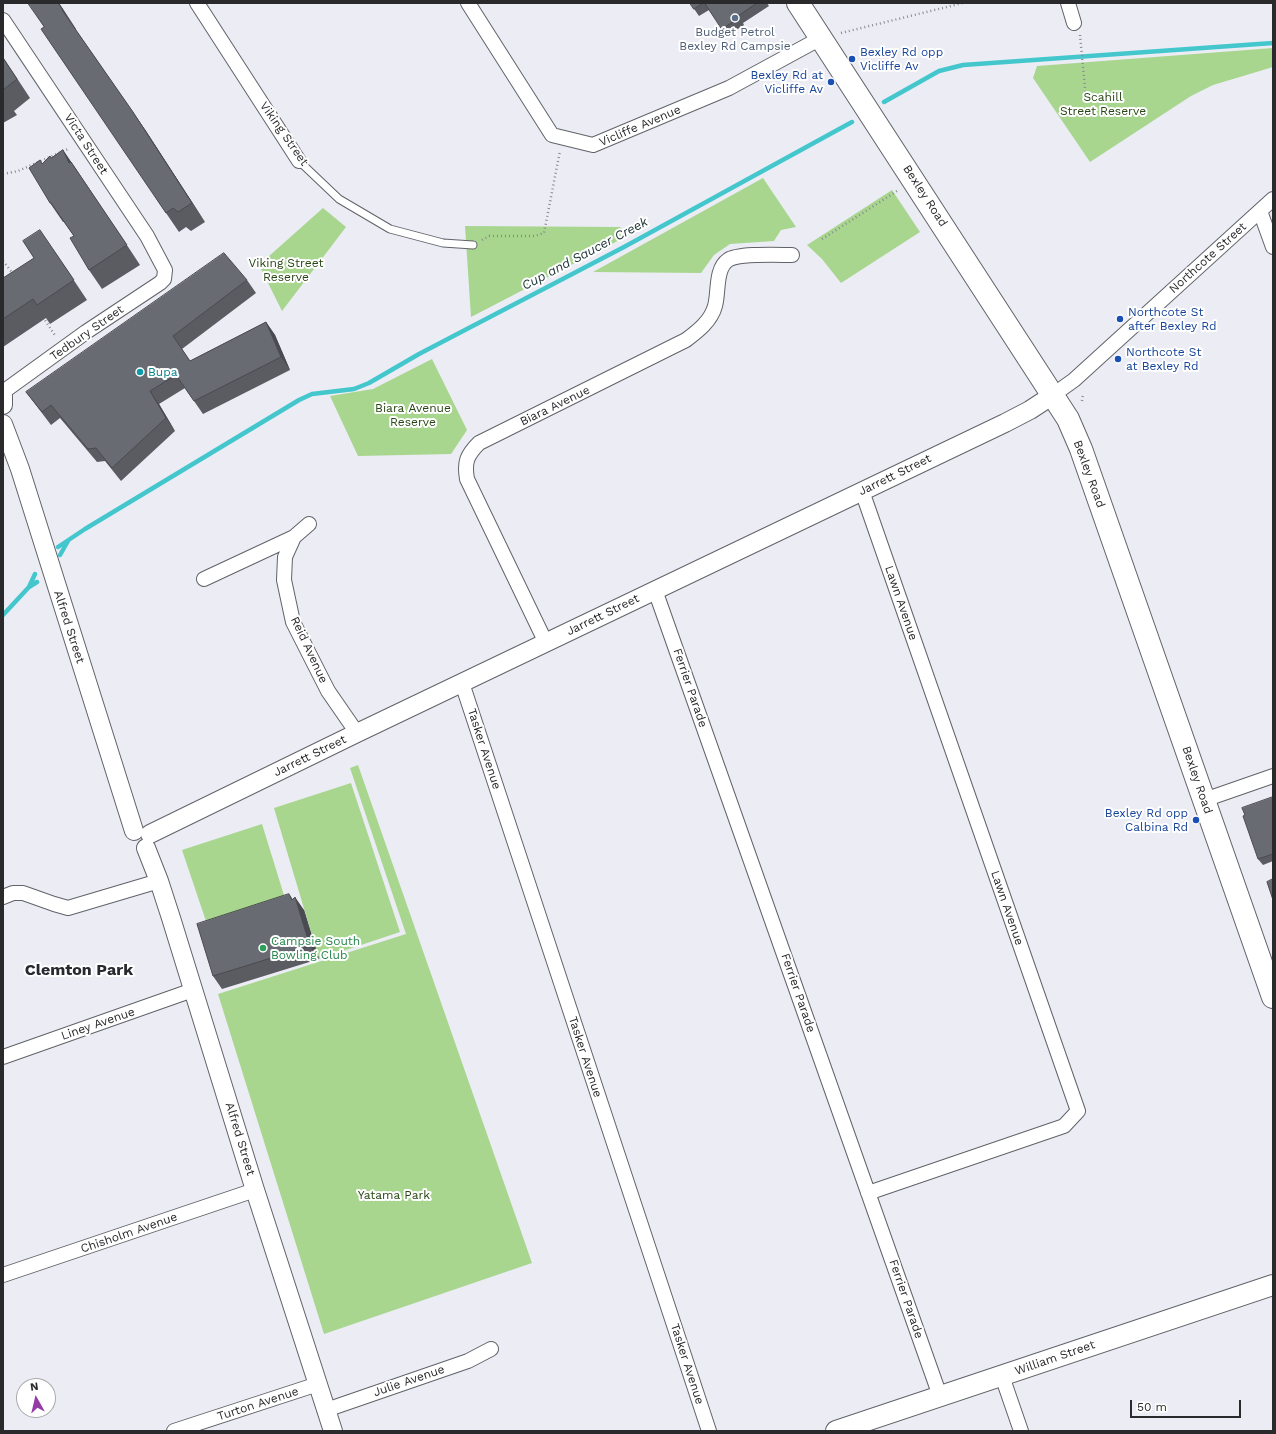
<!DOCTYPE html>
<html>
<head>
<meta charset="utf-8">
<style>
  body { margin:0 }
  #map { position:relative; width:1276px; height:1434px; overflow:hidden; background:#ebecf4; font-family:"Work Sans",sans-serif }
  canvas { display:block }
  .frame { position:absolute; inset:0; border:4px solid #2a2a2d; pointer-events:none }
  .north { position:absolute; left:16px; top:1378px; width:40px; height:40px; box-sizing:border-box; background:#fff; border:1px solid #aaaaab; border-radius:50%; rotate:352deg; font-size:11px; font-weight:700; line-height:16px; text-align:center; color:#2a2a2d }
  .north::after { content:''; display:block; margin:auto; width:14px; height:18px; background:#943ba7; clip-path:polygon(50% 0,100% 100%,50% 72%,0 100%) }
  .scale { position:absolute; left:1130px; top:1400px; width:111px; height:18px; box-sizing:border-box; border:2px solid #2a2a2d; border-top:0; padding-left:5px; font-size:12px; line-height:14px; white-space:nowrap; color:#2a2a2d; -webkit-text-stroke:3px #fff; paint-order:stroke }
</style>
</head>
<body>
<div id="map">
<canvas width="1276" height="1434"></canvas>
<div class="frame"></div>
<div class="north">N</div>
<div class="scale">50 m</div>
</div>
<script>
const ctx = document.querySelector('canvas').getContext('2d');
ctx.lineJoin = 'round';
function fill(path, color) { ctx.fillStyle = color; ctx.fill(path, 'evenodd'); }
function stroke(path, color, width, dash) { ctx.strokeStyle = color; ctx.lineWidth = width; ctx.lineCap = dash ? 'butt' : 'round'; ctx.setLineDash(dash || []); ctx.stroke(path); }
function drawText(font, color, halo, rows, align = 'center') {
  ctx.font = font + ' "Work Sans",sans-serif'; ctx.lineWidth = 4; ctx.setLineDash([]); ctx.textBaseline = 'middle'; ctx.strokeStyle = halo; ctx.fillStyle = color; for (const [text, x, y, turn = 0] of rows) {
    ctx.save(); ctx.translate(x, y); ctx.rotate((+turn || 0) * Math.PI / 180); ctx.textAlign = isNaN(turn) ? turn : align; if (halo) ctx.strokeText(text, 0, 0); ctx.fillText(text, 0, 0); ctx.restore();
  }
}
fill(new Path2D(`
  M1273,48V67L1213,85L1191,96L1090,162L1033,78L1037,66Z
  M763,178L796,227L781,230L774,241L730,244L714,255L701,273L593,272Z
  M892,190L920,232L841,283L822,259L807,245Z
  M323,208L346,227L282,311L259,265Z
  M465,226L620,227L629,235L471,317Z
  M432,359L467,430L451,454L358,456L330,396L373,389Z
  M358,765L532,1263L324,1334L218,994L406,934L350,768Z
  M351,783L400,932L319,959L274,808Z
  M262,824L287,905L209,930L182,850Z`), '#a8d68e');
stroke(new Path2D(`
  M884,102L939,71L963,65L1273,43
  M58,547L85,529L299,400L312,394L354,389L369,383L419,354L624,247L852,122
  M60,555L68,541
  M29,587L37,582
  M3,615L29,587L35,574`), '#43c7cc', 4.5);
const service = new Path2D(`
  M299,161L339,199L390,229L443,243L473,245`);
const minor = new Path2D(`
  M197,3L299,161
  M468,3L552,135L593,145L729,88L821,38
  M1068,3L1074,23
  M3,20L147,236L165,270L164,279L160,283L86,332L3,392
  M1260,211L1273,247
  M1053,395L1074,380L1273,199
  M862,491L1078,1111L1064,1126L868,1193
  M309,524L294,537L285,557L284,580L293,622L328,691L357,733
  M204,579L294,537
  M655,590L940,1396
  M546,643L467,479C464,462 467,455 479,443L686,340C698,331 711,321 715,306C719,292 715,269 728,260C738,253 779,255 792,255
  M462,683L709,1431
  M1204,800L1273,776
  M3,897L13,893H23L54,904L68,908L159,881
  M3,1057L193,990
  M3,1275L255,1190
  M1002,1376L1021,1431
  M326,1410L468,1361L491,1349
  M174,1431L318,1384`);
const tertiary = new Path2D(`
  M3,396V405
  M3,424L20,469L134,831
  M150,834L357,733L1005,423L1030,410L1053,395
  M146,848L159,881L171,918L255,1190L333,1431`);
const secondary = new Path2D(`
  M836,1431L1273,1285`);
const primary = new Path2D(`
  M798,3L1068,419L1081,449L1273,997`);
stroke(service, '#616369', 9);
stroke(minor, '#616369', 16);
stroke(tertiary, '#616369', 20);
stroke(secondary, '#616369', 22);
stroke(primary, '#616369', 24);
stroke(new Path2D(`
  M841,33L963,3
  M1080,35L1086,99
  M3,174L18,171L68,149
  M822,239L897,191
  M482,240L489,236H535L544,233L560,151
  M3,261L14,275
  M43,317L56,337
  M1082,401L1083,394`), '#8a8a90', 2.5, [1, 3]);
stroke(service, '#fff', 7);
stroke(minor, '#fff', 14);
stroke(tertiary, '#fff', 18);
stroke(secondary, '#fff', 20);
stroke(primary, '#fff', 22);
fill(new Path2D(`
  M59,3L76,29H75L146,131L205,222L191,231L186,227L179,232L166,213L44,27Z
  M690,3H767L769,6L743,23L744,25L727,36L709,10L699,16Z
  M3,57L30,98L14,111L17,115L3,123Z
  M63,150L140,265L102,289L89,270L74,236L64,222H63L50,203L43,163Z
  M53,249L87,300L50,324L46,318L3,347V278Z
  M247,280L256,293L182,349L190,361L266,322L275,335L290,370L203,414L185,388L159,404L175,431L121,481L105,461L97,462L60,418L51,425L26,392Z
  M1273,797V861L1263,865L1258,859Z
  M293,899L304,910L319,959L222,989L213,976Z`), '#5a5c62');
fill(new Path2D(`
  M58,3H59L76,29Z
  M62,10L146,131L205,222L192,203Z
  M63,150L76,169L140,265L69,163Z
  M266,322L275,335L290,370L281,357Z
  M150,391L159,404L175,431L166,418Z
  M289,894L298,907L295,897L304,910L319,959L310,946Z`), '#4a4b50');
const building = new Path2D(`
  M28,3H58L63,10H62L133,112L192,203L178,212L173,208L166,213L41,29L44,27Z
  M690,3H703L694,9Z
  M705,3H757L738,16L739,18L722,29Z
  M3,58L17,79L3,90Z
  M63,150L69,163L71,162L127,245L89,270L70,238L74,236L51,203H50L29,168L40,160L42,164L50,156L51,158Z
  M40,230L74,280L37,305L33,299L3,319V278L34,258L23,241Z
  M224,253L247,280L173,336L190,361L266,322L281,357L194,401L176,375L150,391L166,418L112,468L96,448L88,449L51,405L42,412L26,392Z
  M1273,797V854L1258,859L1243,816L1245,815L1242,808Z
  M1273,879V900L1267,882Z
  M289,894L292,900L295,897L310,946L213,976L197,924Z`);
fill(building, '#696b72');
stroke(building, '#4a4b50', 1);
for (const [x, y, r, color] of [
  [735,18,4,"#5c6f8a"],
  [852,59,4,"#1a4fb4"],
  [831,82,4,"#1a4fb4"],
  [1120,319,4,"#1a4fb4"],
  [1118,359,4,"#1a4fb4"],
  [140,372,4,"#0f9aa8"],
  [1196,820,4,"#1a4fb4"],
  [263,948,4,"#2e9e5b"]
]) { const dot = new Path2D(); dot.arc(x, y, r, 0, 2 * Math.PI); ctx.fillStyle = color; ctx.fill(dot); stroke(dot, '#fff', 1.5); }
drawText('12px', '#4e5e75', '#fff', [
  ["Budget Petrol",735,32],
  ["Bexley Rd Campsie",735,46]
]);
drawText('12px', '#164399', '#fff', [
  ["Bexley Rd opp",860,52],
  ["Vicliffe Av",860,66],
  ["Bexley Rd at",823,75,"right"],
  ["Vicliffe Av",823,89,"right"],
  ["Northcote St",1128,312],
  ["after Bexley Rd",1128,326],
  ["Northcote St",1126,352],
  ["at Bexley Rd",1126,366],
  ["Bexley Rd opp",1188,813,"right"],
  ["Calbina Rd",1188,827,"right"]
], 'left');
drawText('12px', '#284613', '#fff', [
  ["Scahill",1103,97],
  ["Street Reserve",1103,111],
  ["Viking Street",286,263],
  ["Reserve",286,277],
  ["Biara Avenue",413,408],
  ["Reserve",413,422],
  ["Yatama Park",394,1195]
]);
drawText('12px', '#2a2a2d', '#fff', [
  ["Vicliffe Avenue",640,126,-23],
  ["Viking Street",284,134,55],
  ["Victa Street",86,144,57],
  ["Bexley Road",925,196,57],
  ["Northcote Street",1208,258,-42],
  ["Tedbury Street",87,333,-35],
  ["Biara Avenue",555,406,-26],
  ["Bexley Road",1089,474,70],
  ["Jarrett Street",895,475,-26],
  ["Lawn Avenue",901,603,71],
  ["Jarrett Street",603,615,-26],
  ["Alfred Street",69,627,72],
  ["Reid Avenue",309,650,65],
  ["Ferrier Parade",690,688,71],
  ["Tasker Avenue",484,749,72],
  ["Jarrett Street",310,756,-26],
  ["Bexley Road",1197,780,71],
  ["Lawn Avenue",1007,908,71],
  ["Ferrier Parade",798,993,71],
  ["Liney Avenue",98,1024,-19],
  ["Tasker Avenue",585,1057,72],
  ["Alfred Street",240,1139,73],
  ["Chisholm Avenue",129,1233,-19],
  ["Ferrier Parade",906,1299,71],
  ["William Street",1055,1358,-19],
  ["Tasker Avenue",687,1364,72],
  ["Julie Avenue",409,1381,-19],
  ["Turton Avenue",258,1404,-18]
]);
drawText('12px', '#0d838f', '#fff', [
  ["Bupa",148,372]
], 'left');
drawText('12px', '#27864d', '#fff', [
  ["Campsie South",271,941],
  ["Bowling Club",271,955]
], 'left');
drawText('italic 13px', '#203738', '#fff', [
  ["Cup and Saucer Creek",585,254,-28]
]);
drawText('bold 16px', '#28292f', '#fff', [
  ["Clemton Park",79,970]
]);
</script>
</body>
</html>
